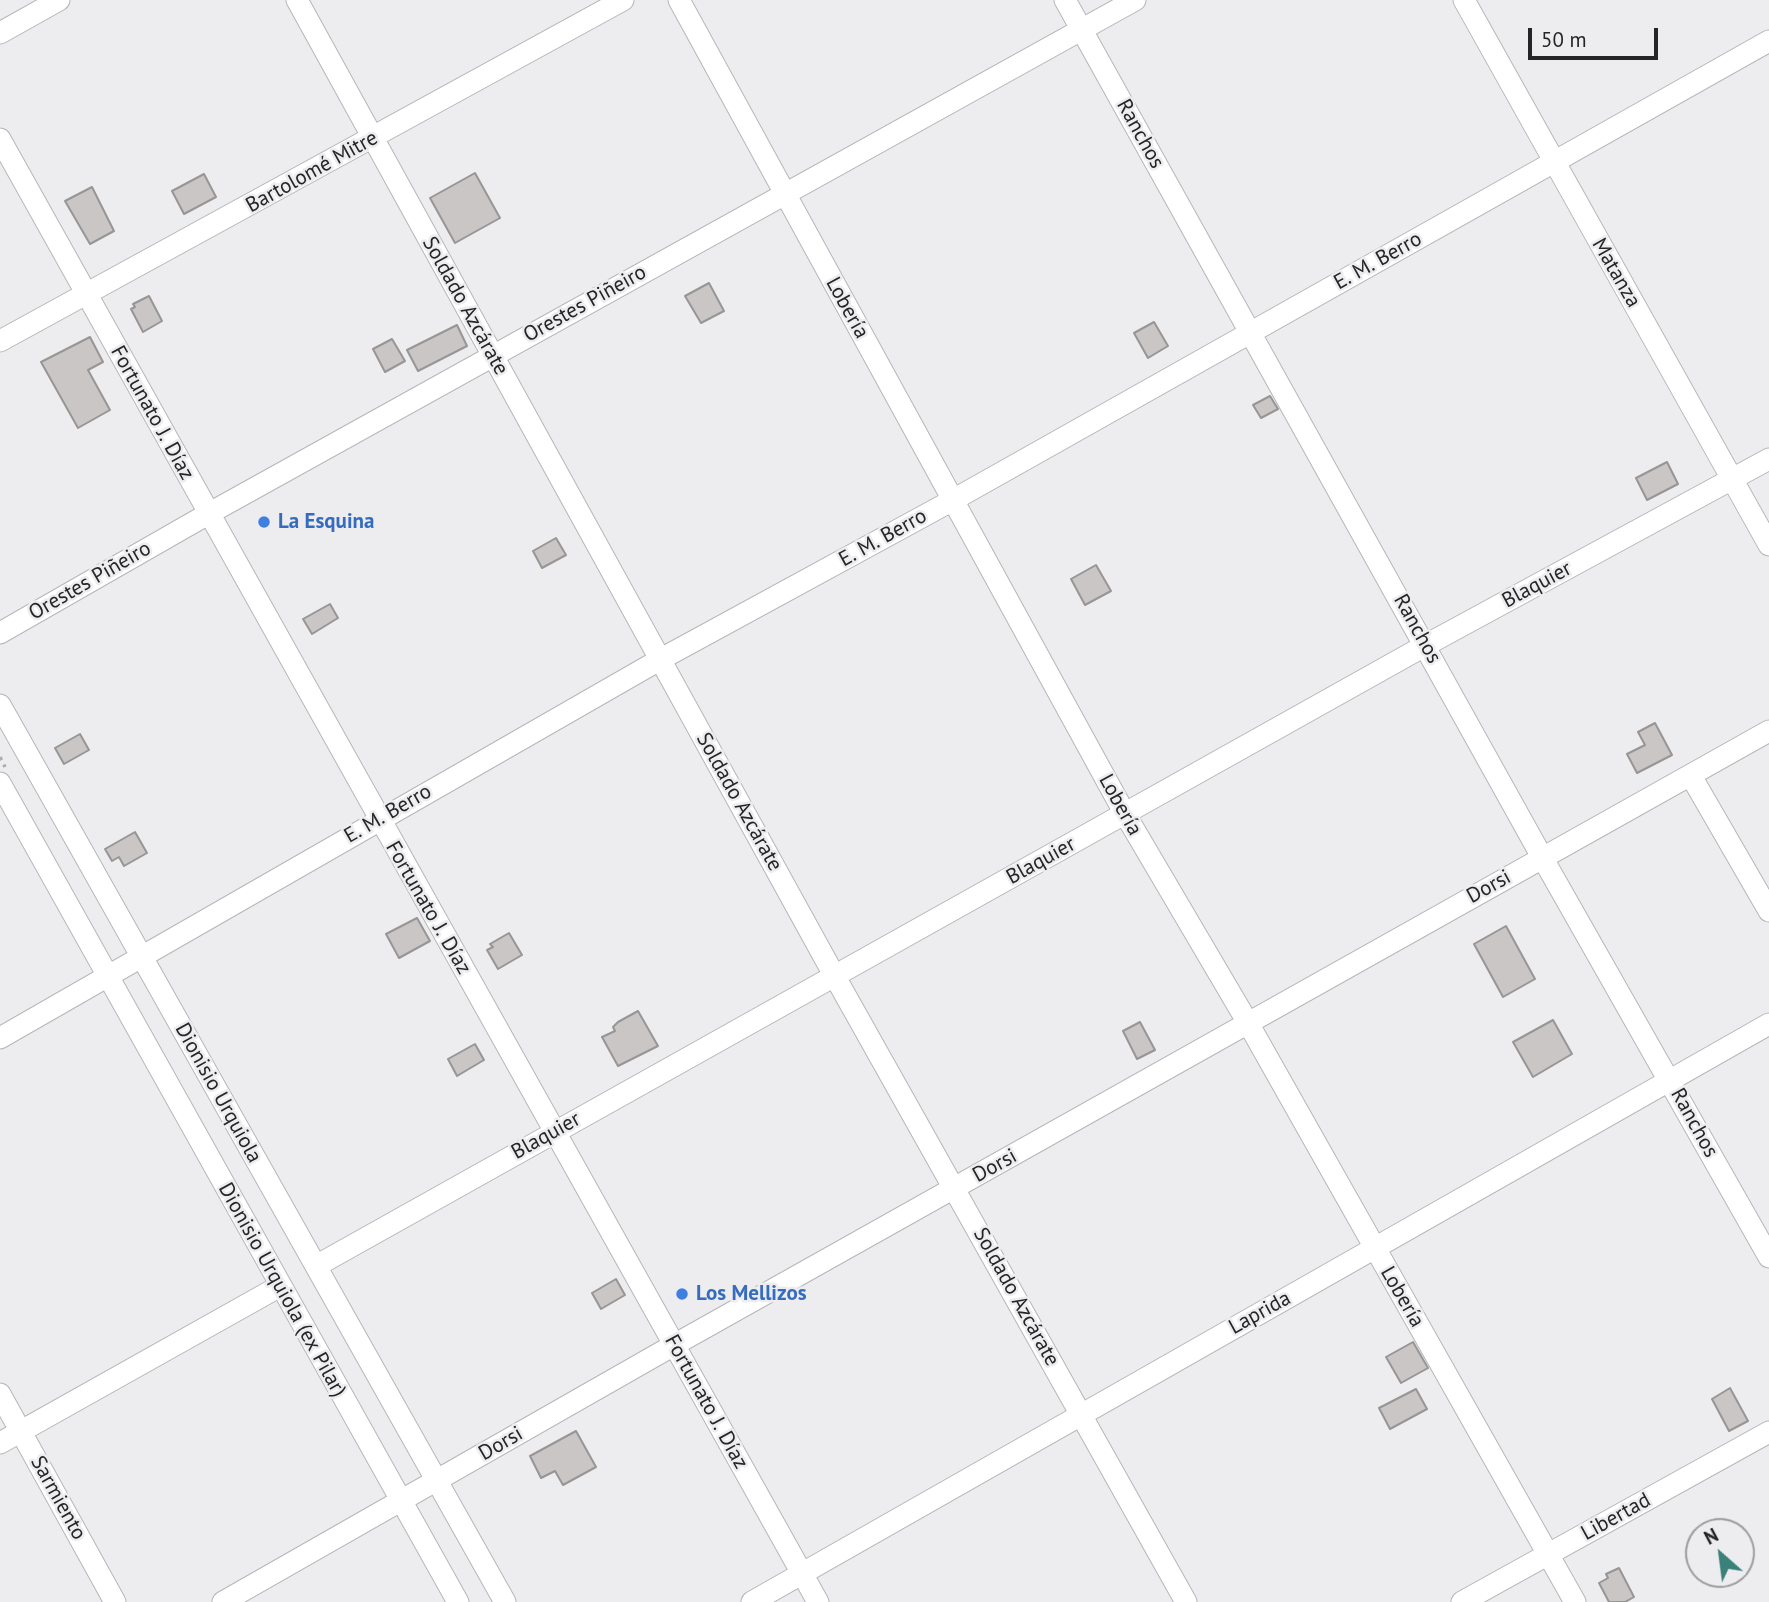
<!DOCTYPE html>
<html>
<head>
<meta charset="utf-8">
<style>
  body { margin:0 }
  #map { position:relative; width:1769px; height:1602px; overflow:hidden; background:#ededf0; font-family:"PT Sans",sans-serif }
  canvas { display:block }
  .north { position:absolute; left:1685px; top:1518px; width:70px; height:70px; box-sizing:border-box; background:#ededf0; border:2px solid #9d9d9f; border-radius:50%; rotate:332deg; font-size:19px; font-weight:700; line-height:28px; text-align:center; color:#252526 }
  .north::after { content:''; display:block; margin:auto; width:24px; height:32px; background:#3a817a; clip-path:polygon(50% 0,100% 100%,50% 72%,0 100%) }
  .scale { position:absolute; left:1528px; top:28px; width:130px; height:32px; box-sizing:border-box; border:4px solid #252526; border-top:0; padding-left:9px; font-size:21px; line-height:24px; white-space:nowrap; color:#252526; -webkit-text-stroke:5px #ededf0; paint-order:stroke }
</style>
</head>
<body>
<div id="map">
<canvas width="1769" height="1602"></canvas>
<div class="north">N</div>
<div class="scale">50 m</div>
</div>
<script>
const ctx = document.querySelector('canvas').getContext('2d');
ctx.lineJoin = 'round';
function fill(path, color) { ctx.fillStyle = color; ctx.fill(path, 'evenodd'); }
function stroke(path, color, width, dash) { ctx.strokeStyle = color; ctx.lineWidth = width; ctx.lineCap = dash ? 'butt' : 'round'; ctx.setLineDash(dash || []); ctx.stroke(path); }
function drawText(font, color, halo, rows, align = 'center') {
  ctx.font = font + ' "PT Sans",sans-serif'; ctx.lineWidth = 5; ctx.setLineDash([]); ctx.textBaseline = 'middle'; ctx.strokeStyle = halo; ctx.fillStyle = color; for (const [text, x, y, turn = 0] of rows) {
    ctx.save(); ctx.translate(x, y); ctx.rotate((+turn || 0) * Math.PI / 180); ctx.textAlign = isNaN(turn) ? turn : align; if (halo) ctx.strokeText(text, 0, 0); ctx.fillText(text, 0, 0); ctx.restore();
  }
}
const building = new Path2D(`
  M475,173L500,218L455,243L430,198Z
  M204,174L216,197L184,214L172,191Z
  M92,187L114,231L90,244L65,201Z
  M709,283L724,311L701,323L685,296Z
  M149,296L162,321L143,332L131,309L135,307L133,304Z
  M1154,322L1168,346L1148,358L1134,333Z
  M457,325L467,346L418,371L407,350Z
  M90,337L103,362L88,370L110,410L78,428L41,362Z
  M392,339L405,361L385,372L373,349Z
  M1270,396L1278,409L1261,418L1253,405Z
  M1667,462L1678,484L1647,500L1636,478Z
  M556,538L566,555L542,568L533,551Z
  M1096,565L1111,591L1085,605L1071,579Z
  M330,604L338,618L312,634L303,619Z
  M1655,723L1672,755L1637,773L1627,754L1645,745L1638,732Z
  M80,734L89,750L64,764L55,748Z
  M135,832L147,853L124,866L119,857L112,861L105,849Z
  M417,918L430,941L399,958L386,934Z
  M1506,926L1535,979L1503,997L1474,944Z
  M509,933L522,955L498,969L487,950L493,947L490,944Z
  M638,1011L658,1046L618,1066L602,1037L615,1031L613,1027L618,1022Z
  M1553,1020L1572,1054L1533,1077L1513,1042Z
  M1140,1022L1155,1050L1137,1059L1123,1031Z
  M475,1044L484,1060L457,1076L448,1059Z
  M616,1279L625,1295L601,1309L592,1293Z
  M1413,1342L1428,1368L1401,1383L1386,1357Z
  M1730,1388L1748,1421L1729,1431L1712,1399Z
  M1416,1389L1427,1409L1390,1429L1379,1408Z
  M576,1431L596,1467L563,1485L555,1471L541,1478L530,1456Z
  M1619,1568L1634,1597L1625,1602H1609L1599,1583L1608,1578L1606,1574Z`);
fill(building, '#c9c6c5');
stroke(building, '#989595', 2);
const minor = new Path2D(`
  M297,0L834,975L1186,1602
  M679,0L1125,814L1248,1023L1575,1602
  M1065,0L1542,857L1769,1257
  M1464,0L1769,545
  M0,33L59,0
  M0,139L818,1602
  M0,341L623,0
  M0,633L208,514L1135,0
  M0,705L505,1602
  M1691,776L1769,911
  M0,783L458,1602
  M0,1038L661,659L953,500L1769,41
  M316,1266L1426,645L1769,459
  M0,1394L115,1602
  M0,1443L280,1286
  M223,1602L674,1345L1769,731
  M752,1602L1769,1024
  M1462,1602L1769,1432`);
stroke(minor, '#b6b6b9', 23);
stroke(new Path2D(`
  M0,757L5,767`), '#aeaeb0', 3.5, [3.5, 5]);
stroke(minor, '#fff', 21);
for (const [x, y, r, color] of [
  [264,522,7,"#3f7fe0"],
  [682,1294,7,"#3f7fe0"]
]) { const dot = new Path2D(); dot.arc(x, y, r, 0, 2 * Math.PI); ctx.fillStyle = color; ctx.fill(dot); stroke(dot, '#ededf0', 2.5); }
drawText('21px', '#252526', '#ededf0', [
  ["Ranchos",1140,134,61],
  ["Bartolomé Mitre",312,172,-29],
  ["E. M. Berro",1378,261,-29],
  ["Matanza",1616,273,60],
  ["Orestes Piñeiro",585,304,-29],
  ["Soldado Azcárate",465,306,61],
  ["Lobería",847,308,61],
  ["Fortunato J. Díaz",152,413,61],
  ["E. M. Berro",883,538,-29],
  ["Orestes Piñeiro",90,581,-30],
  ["Blaquier",1537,585,-28],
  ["Ranchos",1417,629,61],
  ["Soldado Azcárate",739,802,61],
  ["Lobería",1120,805,61],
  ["E. M. Berro",388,814,-30],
  ["Blaquier",1041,861,-29],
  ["Dorsi",1489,887,-29],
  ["Fortunato J. Díaz",428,908,60],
  ["Dionisio Urquiola",218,1093,61],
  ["Ranchos",1694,1123,61],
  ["Blaquier",546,1136,-29],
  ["Dorsi",995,1166,-29],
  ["Dionisio Urquiola (ex Pilar)",282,1290,61],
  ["Soldado Azcárate",1016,1297,61],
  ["Lobería",1402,1297,60],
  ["Laprida",1260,1313,-29],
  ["Fortunato J. Díaz",706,1402,61],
  ["Dorsi",501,1444,-30],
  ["Sarmiento",58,1498,61],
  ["Libertad",1616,1517,-29]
]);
drawText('bold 21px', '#366cbe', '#ededf0', [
  ["La Esquina",278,522],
  ["Los Mellizos",696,1294]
], 'left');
</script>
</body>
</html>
